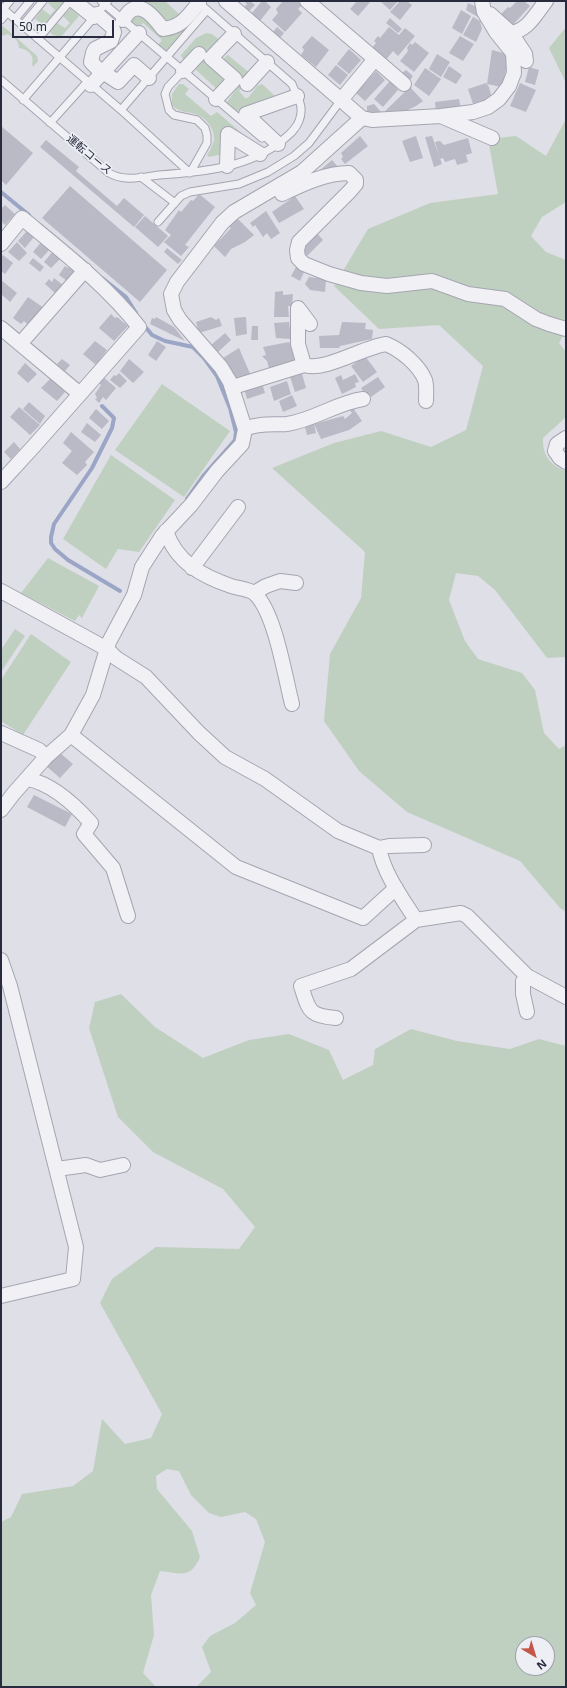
<!DOCTYPE html>
<html>
<head>
<meta charset="utf-8">
<style>
  body { margin:0 }
  #map { position:relative; width:567px; height:1688px; overflow:hidden; background:#dedfe7; font-family:"Noto Sans",sans-serif }
  canvas { display:block }
  .frame { position:absolute; inset:0; border:2px solid #282b3d; pointer-events:none }
  .north { position:absolute; left:515px; top:1636px; width:40px; height:40px; box-sizing:border-box; background:#edeff4; border:1px solid #9ea1ab; border-radius:50%; rotate:142deg; font-size:11px; font-weight:700; line-height:16px; text-align:center; color:#282b3d }
  .north::after { content:''; display:block; margin:auto; width:14px; height:18px; background:#c5574a; clip-path:polygon(50% 0,100% 100%,50% 72%,0 100%) }
  .scale { position:absolute; left:12px; top:20px; width:102px; height:18px; box-sizing:border-box; border:2px solid #282b3d; border-top:0; padding-left:5px; font-size:12px; line-height:14px; white-space:nowrap; color:#282b3d; -webkit-text-stroke:3px #edeff4; paint-order:stroke }
</style>
</head>
<body>
<div id="map">
<canvas width="567" height="1688"></canvas>
<div class="frame"></div>
<div class="north">N</div>
<div class="scale">50 m</div>
</div>
<script>
const ctx = document.querySelector('canvas').getContext('2d');
ctx.lineJoin = 'round';
function fill(path, color) { ctx.fillStyle = color; ctx.fill(path, 'evenodd'); }
function stroke(path, color, width, dash) { ctx.strokeStyle = color; ctx.lineWidth = width; ctx.lineCap = dash ? 'butt' : 'round'; ctx.setLineDash(dash || []); ctx.stroke(path); }
function drawText(font, color, halo, rows, align = 'center') {
  ctx.font = font + ' "Noto Sans","Noto Sans JP",sans-serif'; ctx.lineWidth = 3.5; ctx.setLineDash([]); ctx.textBaseline = 'middle'; ctx.strokeStyle = halo; ctx.fillStyle = color; for (const [text, x, y, turn = 0] of rows) {
    ctx.save(); ctx.translate(x, y); ctx.rotate((+turn || 0) * Math.PI / 180); ctx.textAlign = isNaN(turn) ? turn : align; if (halo) ctx.strokeText(text, 0, 0); ctx.fillText(text, 0, 0); ctx.restore();
  }
}
fill(new Path2D(`
  M50,1H64V3L44,25L35,19L42,9L50,15L55,10L48,3Z
  M130,1H165L181,16L170,25L159,16L119,13Z
  M71,8L79,16L61,37L53,35L50,32L57,23L65,28L70,23L63,16Z
  M138,12L154,24L190,20L192,23L167,51L158,45L162,40L143,23L138,28L131,23L130,20Z
  M1,26L4,27L37,56L38,61L33,67L32,64C35,56 28,49 19,48C19,40 14,38 8,34L1,36Z
  M566,27V83L549,48Z
  M206,33L212,34L220,40L205,59L227,79L217,89L196,70V67L182,58L181,55L196,38Z
  M228,55L252,75L239,91L245,98H248L257,86L262,84L276,97L237,111L236,114L226,103L239,86L218,66L225,57Z
  M179,84H183L189,89L185,94L211,116L217,112L252,142L226,128L224,129L223,154L209,157L207,155C210,150 213,145 214,140C215,129 206,117 195,114C186,111 179,113 172,105V94Z
  M566,119V202L542,217L531,236L546,252L566,260V333L564,334L559,343L566,352V417L543,438C542,454 550,466 566,471V657L547,658L495,590L478,576L456,573L449,600L465,641L478,659L522,673L535,690L544,733L559,749L566,745V912L560,908L520,861L407,812L359,771L324,721L330,654L361,598L365,552L272,468L334,443L381,431L431,447L466,430L483,366L439,325L379,329L334,286L368,229L430,203L498,194L488,139L516,136L546,156Z
  M162,384L230,431L184,497L115,450Z
  M111,455L175,500L139,552L118,549L106,569L63,539Z
  M48,558L99,586L82,618L79,615L75,621L21,593Z
  M15,629L25,636L1,672V650Z
  M31,634L71,662L23,735L1,721V680Z
  M121,994L155,1027L203,1058L249,1040L289,1034L329,1050L343,1080L373,1065L375,1049L411,1029L457,1041L510,1049L539,1039L566,1046V1687H196L211,1672L202,1647L210,1636L235,1623L256,1605L250,1593L265,1542L256,1519L245,1512L221,1517L209,1513L191,1495L179,1471L167,1469L156,1476L157,1489L192,1531L200,1557C190,1580 181,1573 160,1571L151,1595L154,1635L143,1673L156,1687H1V1522L11,1517L22,1494L73,1486L93,1471L102,1419L125,1444L151,1438L162,1414L100,1303L112,1279L156,1247L239,1249L255,1227L223,1189L153,1152L118,1117L89,1028L95,1002ZM523,1644H547V1668H523Z`), '#c0d0c0');
stroke(new Path2D(`
  M1,192L29,215
  M102,278L126,297L136,313
  M143,324L152,335L165,341L193,347L204,358L217,376L230,408L236,432L235,440L229,447L204,475L187,499
  M102,406L114,418L112,428L92,468L54,524L51,537V543L55,549L68,560L120,591`), '#9ba5c5', 4);
fill(new Path2D(`
  M244,1H250L255,5L249,11L244,7L247,4Z
  M262,1H265L271,7L260,21L251,14Z
  M283,1H297L302,5L298,9L302,13L285,32L272,20L278,13L276,9Z
  M357,1H371L358,16L350,9Z
  M380,1H398L390,10Z
  M400,1H407L412,5L400,20L390,12Z
  M517,1H524L530,6L513,25L501,14L508,7L510,8Z
  M468,3L477,7L479,14L478,17L466,10Z
  M461,10L471,16L462,34L452,28Z
  M473,17L480,21L482,29L476,42L463,35Z
  M390,18L402,29L398,33L386,23Z
  M277,27L284,33L280,38L273,32Z
  M389,27L399,35L405,28L415,36L398,56L393,51L385,61L371,49L376,43L374,41L378,36L380,38Z
  M312,36L329,50L316,67L301,55L304,50L302,47Z
  M460,36L474,44L463,61L449,53Z
  M415,42L429,53L414,72L400,61L408,51L407,48L410,43L412,45Z
  M349,49L361,60L349,74L337,64Z
  M492,50L507,54L506,62L507,65L502,87L487,84Z
  M437,54L450,62L441,77L429,69Z
  M336,65L348,75L340,85L328,75Z
  M449,66L462,75L456,84L443,77Z
  M529,67L539,70L535,85L525,82Z
  M425,68L441,79L429,96L414,85Z
  M406,70L413,76L410,80L402,73Z
  M376,71L385,80L365,101L356,93Z
  M390,81L398,90L383,107L374,99Z
  M486,83L489,87L492,99L473,104L468,89Z
  M520,83L536,90L526,112L510,106Z
  M410,87L423,101L416,106L399,114L385,111Z
  M459,99L461,110L436,112L435,102Z
  M374,104L381,112L367,113V106Z
  M1,126L33,153L6,185L1,180Z
  M360,136L368,146L345,164L341,159L343,157L341,153Z
  M416,136L423,158L410,162L402,141Z
  M432,136L442,164L434,167L425,137Z
  M468,138L472,153L466,155L468,162L457,165L455,159L445,162L443,158L440,159L435,142L440,141L444,145Z
  M46,140L79,167L76,171L117,206L124,198L144,215L134,227L40,147Z
  M332,160L339,168L323,173L319,171Z
  M70,186L167,270L140,302L42,218Z
  M199,194L215,207L185,245L189,247L181,256L164,242L171,235L165,230L179,210L181,212L191,200L193,201Z
  M295,196L304,209L279,223L272,212Z
  M5,205L15,214L5,225L1,221V209Z
  M266,211L280,233L271,239L267,233L263,237L255,225L253,227L250,223Z
  M145,216L168,236L158,247L135,227Z
  M237,218L254,235L245,242L231,249L225,257L214,246L231,228L228,225Z
  M27,231L34,237L25,248L18,241Z
  M316,232L323,240L307,256L303,250L304,245Z
  M42,241L51,248L41,259L33,252Z
  M17,242L27,253L19,261L8,252Z
  M167,248L182,260L178,264L164,252Z
  M54,250L62,257L51,268L44,262Z
  M3,255L13,263L5,274L1,271V257Z
  M33,258L44,267L40,272L29,263Z
  M71,264L76,269L67,281L59,275L65,266L68,268Z
  M296,267L304,272L300,281L291,276Z
  M309,277L326,279L325,292L310,290L305,284Z
  M54,278L63,285L56,294L45,284L49,279L52,282Z
  M1,280L17,293L10,302L1,294Z
  M283,291V295L293,294L292,306H288L289,317H274L275,292Z
  M28,297L44,308L28,325L24,321L21,324L13,318Z
  M111,314L115,318L117,317L128,326L114,341L99,328Z
  M156,317L174,327L185,341L150,324L152,318L155,319Z
  M211,317L216,320L219,318L222,326L199,333L196,322Z
  M246,317L247,334L236,336L234,318Z
  M289,322L291,339L276,338L274,323Z
  M342,322L366,323L365,329L373,330L372,339L340,346L339,348H320L319,336L339,335Z
  M252,326H258V340H251Z
  M225,333L231,340L218,352L211,345Z
  M95,341L107,350L96,365L83,354Z
  M157,341L166,347L156,361L148,355Z
  M289,342L299,363L270,372L267,361L262,356L266,355L263,347Z
  M239,348L251,376L234,382L223,358Z
  M365,356L377,372L363,382L351,366Z
  M62,359L70,365L65,371L57,364Z
  M129,359L144,372L133,383L120,371Z
  M25,363L37,374L28,383L17,373Z
  M301,370L306,388L295,392L289,374Z
  M119,373L127,381L120,388L110,380L114,375L116,376Z
  M355,374L359,382L355,383L356,387L342,394L335,378L341,375L343,380Z
  M102,376L116,388L106,400L103,397L99,403L95,399L97,398L95,394L101,385L97,381Z
  M378,377L385,387L371,397L369,393L366,395L361,388Z
  M50,379L65,392L57,401L41,388Z
  M287,381L291,394L274,401L270,387Z
  M262,383L265,393L247,399L244,388Z
  M292,395L297,406L283,412L279,401Z
  M29,402L45,416L40,424L23,409Z
  M19,407L40,425L30,435L10,417Z
  M353,408L362,421L349,430L321,439L314,424L343,416L345,419L352,413L350,410Z
  M96,409L109,421L102,429L89,418Z
  M87,423L101,435L95,442L81,432Z
  M314,424L316,433L307,435L305,427Z
  M71,432L94,452L85,462L87,465L77,475L62,463L72,451L63,443Z
  M14,442L20,449L11,459L4,452Z
  M58,751L73,764L60,778L45,765Z
  M34,795L72,814L65,827L27,807Z`), '#b9bac6');
const service = new Path2D(`
  M101,1L262,138
  M1,7L121,110L190,173L207,143V135L205,128L197,120L174,115L169,110L165,94L168,87L183,71
  M3,9L10,1
  M15,19L30,1
  M1,20L7,13
  M22,26L43,1
  M38,39L70,1
  M1,80L109,173C124,182 143,177 159,175C202,172 250,168 284,139C290,134 296,129 299,121C305,106 297,97 292,84L198,2
  M23,100L108,1
  M121,110L207,10
  M50,123L87,82
  M141,177L175,203
  M158,222L181,196L190,192L239,184L268,172L294,156L309,143L341,100`);
const minor = new Path2D(`
  M74,1L94,17
  M226,1L362,118L372,120L441,116L473,112L488,107L499,99L509,86L514,73L513,53L496,32L484,12L482,1
  M307,1L375,59L341,100
  M97,14L112,27L114,32L111,41L95,49L93,53L91,62L98,69L118,82L134,65L149,78
  M490,14L511,33C528,30 535,15 546,1
  M123,20C125,17 127,14 129,12C142,0 156,20 163,29C182,27 187,17 199,3
  M511,33L525,54L526,61
  M375,59L404,84
  M183,71L199,54
  M247,84L267,62
  M91,85L139,33
  M216,99L235,79L211,58L234,34
  M443,117L492,138
  M278,144L246,114L297,96
  M227,166L228,134L260,154
  M282,194C303,184 326,173 349,173L356,180V184L350,191L299,242L297,250L298,258L304,264L329,274L361,283L387,286L432,281L468,294L505,299L536,319L549,324L566,329
  M1,244L22,218C63,252 106,285 139,327L80,394
  M1,328L80,394L34,446L1,482
  M20,344L85,270
  M304,365L298,344V308L310,324
  M233,387L304,365C324,372 364,347 386,344C401,350 419,365 425,380C427,386 426,395 426,401
  M245,429C257,423 274,425 287,424C314,420 336,403 363,399
  M566,438L557,444L555,451L560,458L566,462
  M166,531C176,562 202,576 231,586C237,588 249,589 254,593C275,611 285,677 292,704
  M192,568L238,507
  M1,591L107,649L116,658L146,677L199,733L225,757L265,779L338,831L379,848C384,874 402,898 416,920L461,913L467,916L527,976L566,997
  M254,593L266,586L280,581L296,583
  M1,733L39,750L46,757
  M71,735L236,867L363,918L396,888
  M28,779C52,784 75,805 91,823L84,834L113,868L128,916
  M1,810L14,793L46,757L71,735L93,695L109,642L134,595L142,567L162,536L191,505L217,471L242,444L245,429L230,382L221,367L180,320L174,310L171,294L177,282L222,223L234,212L302,172L362,118
  M379,848L389,846L424,845
  M1,960L10,986L76,1247L73,1279L1,1296
  M527,1012L523,994V981L527,976
  M336,1018C308,1016 309,1010 301,986L351,969L416,920
  M57,1169L86,1165L100,1170L123,1165`);
stroke(service, '#a4a5b1', 9);
stroke(minor, '#a4a5b1', 16);
stroke(service, '#f1f1f5', 7);
stroke(minor, '#f1f1f5', 14);
drawText('11px', '#282b3d', '#edeff4', [
  ["運転コース",89,155,40]
]);
</script>
</body>
</html>
